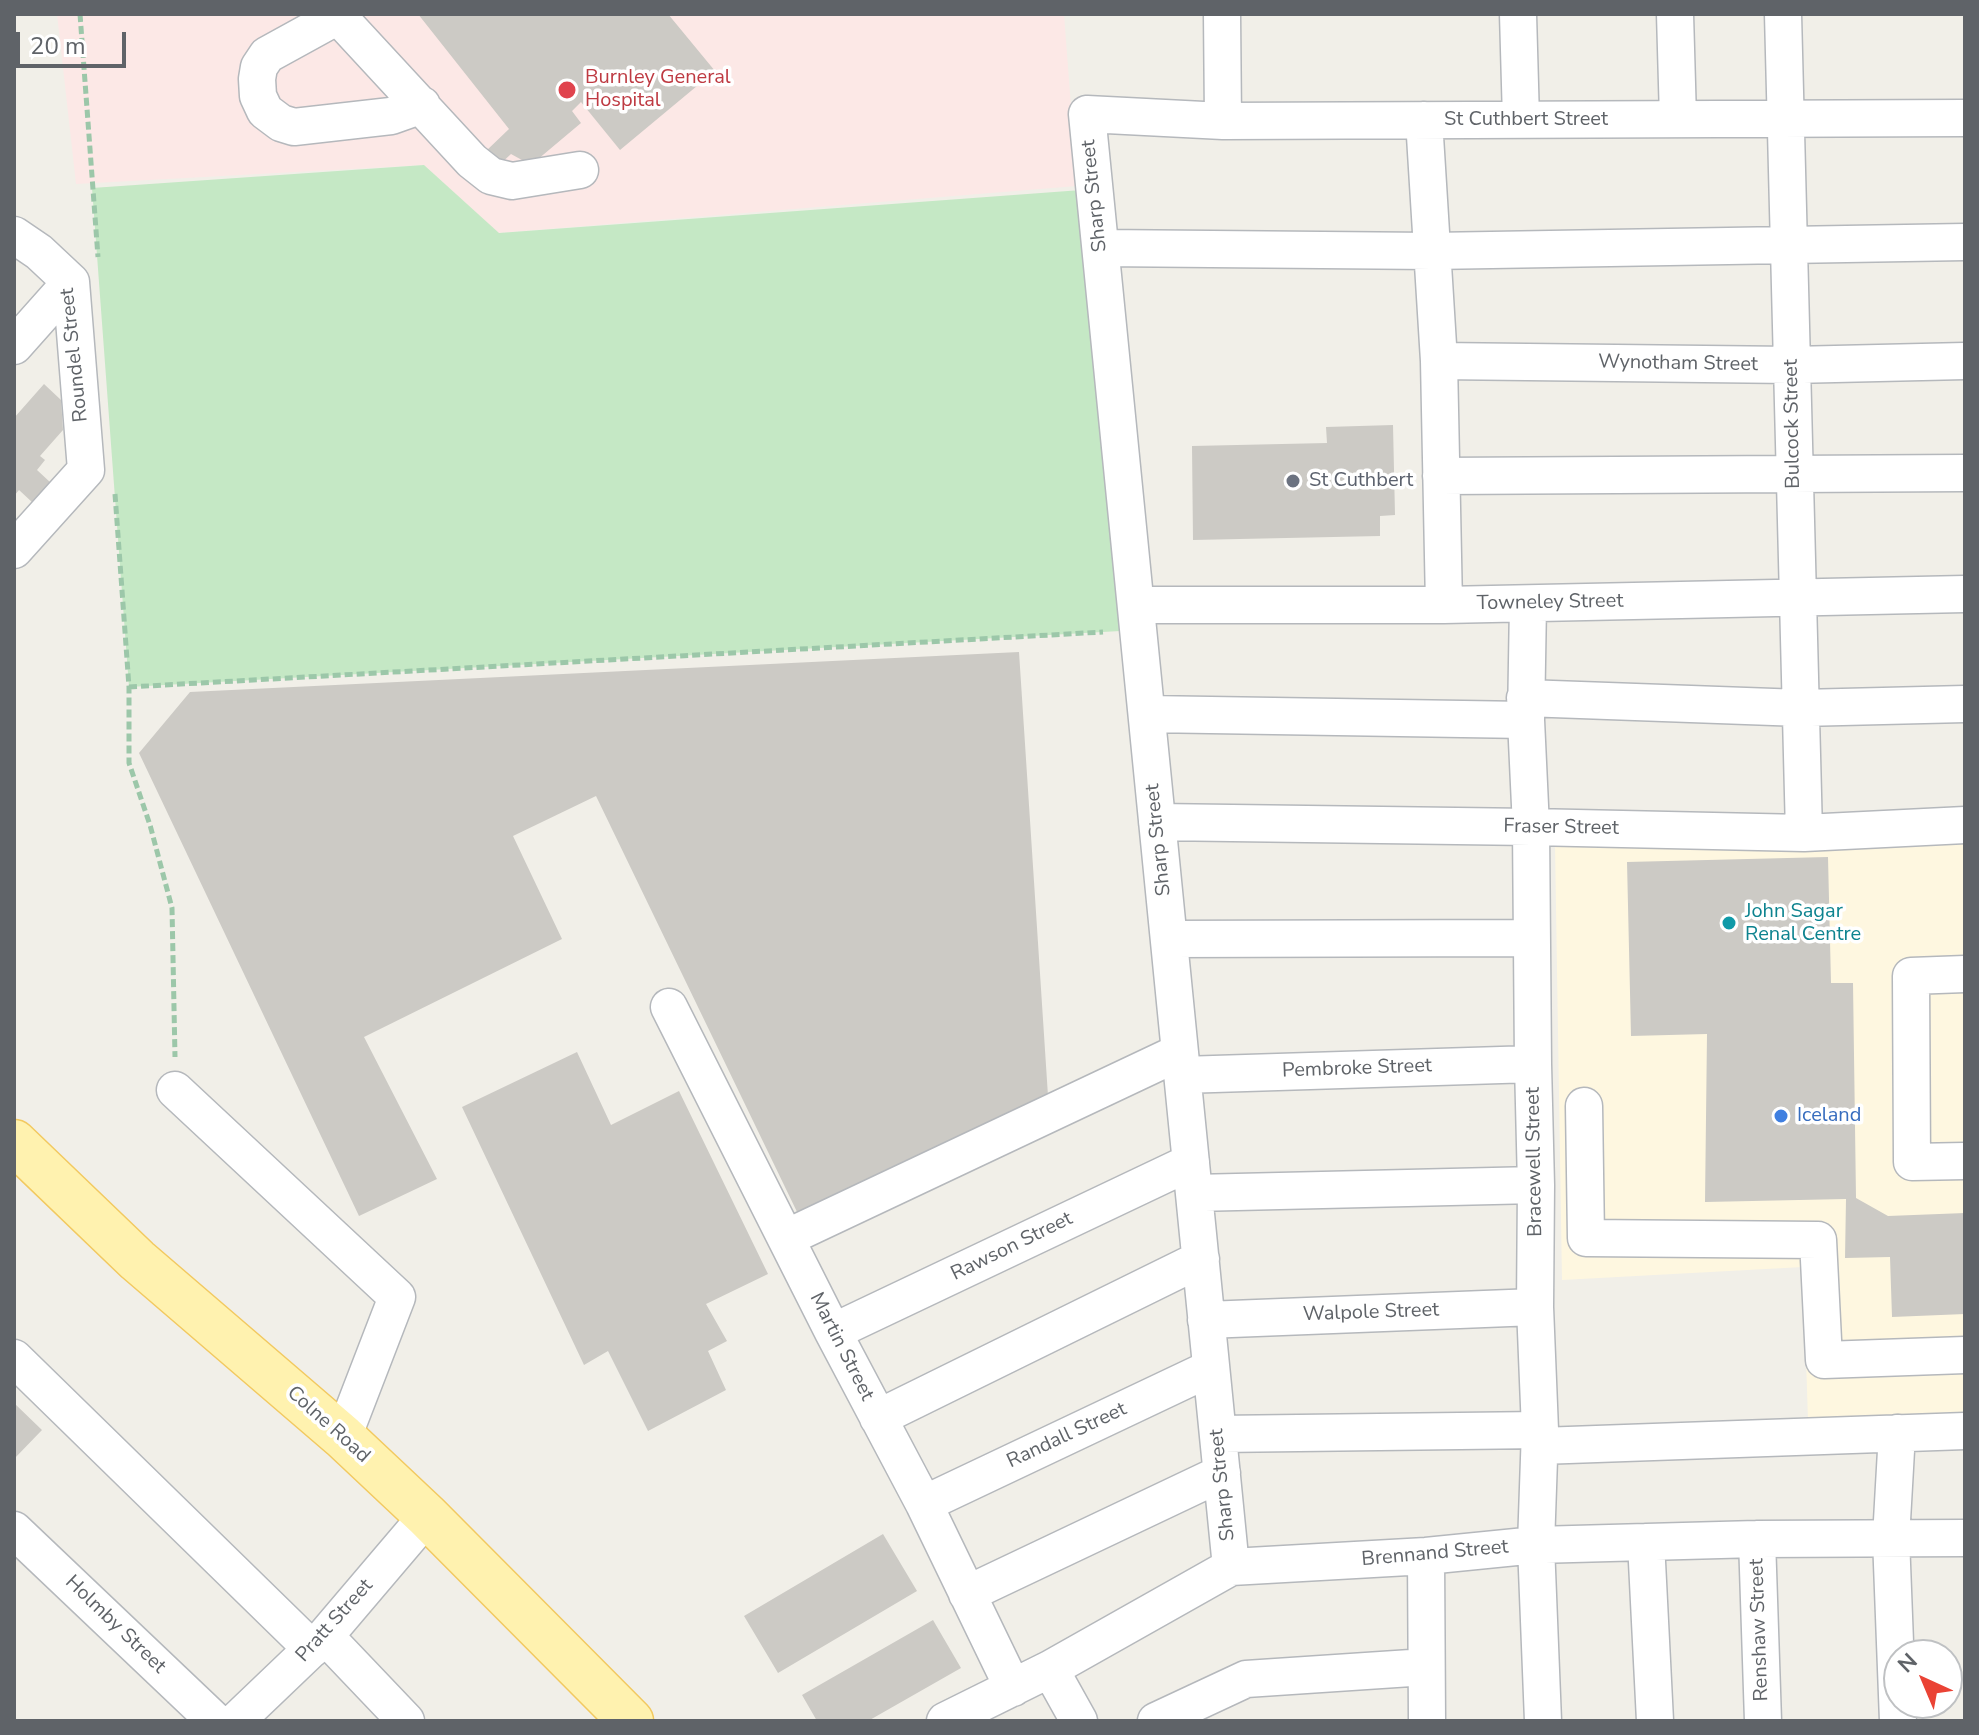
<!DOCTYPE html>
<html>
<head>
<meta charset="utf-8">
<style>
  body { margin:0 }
  #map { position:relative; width:1979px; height:1735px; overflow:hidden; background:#f1efe8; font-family:"Nunito Sans",sans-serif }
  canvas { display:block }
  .frame { position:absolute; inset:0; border:16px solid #5f6368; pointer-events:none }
  .north { position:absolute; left:1883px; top:1639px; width:80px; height:80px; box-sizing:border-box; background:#fff; border:2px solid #bfc1c3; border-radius:50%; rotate:316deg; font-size:22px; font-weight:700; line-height:32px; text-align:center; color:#5f6368 }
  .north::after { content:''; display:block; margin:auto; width:28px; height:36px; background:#ea4335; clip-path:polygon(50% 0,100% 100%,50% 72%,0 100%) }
  .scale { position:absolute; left:16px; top:32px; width:110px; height:36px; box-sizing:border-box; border:4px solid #5f6368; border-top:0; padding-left:10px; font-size:24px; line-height:28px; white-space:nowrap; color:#5f6368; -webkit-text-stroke:6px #fff; paint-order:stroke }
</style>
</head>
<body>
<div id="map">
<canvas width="1979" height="1735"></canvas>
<div class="frame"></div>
<div class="north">N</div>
<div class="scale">20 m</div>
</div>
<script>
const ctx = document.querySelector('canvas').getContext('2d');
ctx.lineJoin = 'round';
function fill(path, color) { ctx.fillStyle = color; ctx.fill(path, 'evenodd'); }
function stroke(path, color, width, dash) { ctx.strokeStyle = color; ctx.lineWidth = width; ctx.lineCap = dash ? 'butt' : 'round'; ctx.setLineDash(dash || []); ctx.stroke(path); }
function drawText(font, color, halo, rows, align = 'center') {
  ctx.font = font + ' "Nunito Sans",sans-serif'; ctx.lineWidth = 7; ctx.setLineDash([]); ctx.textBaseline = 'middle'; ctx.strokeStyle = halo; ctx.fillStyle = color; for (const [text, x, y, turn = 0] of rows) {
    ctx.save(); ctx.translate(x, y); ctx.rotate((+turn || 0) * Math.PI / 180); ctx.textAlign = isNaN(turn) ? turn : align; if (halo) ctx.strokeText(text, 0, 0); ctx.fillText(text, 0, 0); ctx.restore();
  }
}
fill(new Path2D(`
  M1965,836V1415L1808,1420L1803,1267L1562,1280L1555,845Z`), '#fef7e0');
fill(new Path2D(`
  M57,14H1064L1077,186L498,233L424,165L76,184Z`), '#fce8e6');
fill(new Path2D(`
  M424,165L499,233L1095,189L1138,630L129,687L92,188Z`), '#c5e8c5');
fill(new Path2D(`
  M418,14H668L715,71L620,150L581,102L572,111L581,123L531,165L511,154L497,167L485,152L509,129Z
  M44,384L61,400L63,430L40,456L45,460L37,470L51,483L33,503L19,490L14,496V418Z
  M1393,425L1395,515L1380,516V536L1193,540L1192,446L1327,443L1326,427Z
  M1019,652L1048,1096L799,1216L596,796L513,836L562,939L364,1037L437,1179L359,1216L139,753L190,692Z
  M1828,857L1831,983H1853L1856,1198L1888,1216L1965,1213V1314L1892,1317L1890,1257L1845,1258L1846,1199L1705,1202L1707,1034L1631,1036L1627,862Z
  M577,1052L611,1125L679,1091L768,1274L706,1304L727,1341L708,1351L726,1390L648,1431L608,1351L584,1365L462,1107Z
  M14,1403L42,1430L14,1459Z
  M883,1534L917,1591L778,1673L744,1616Z
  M933,1620L961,1668L868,1721H817L802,1695Z`), '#cccac5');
const minor = new Path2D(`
  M336,14L472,161L491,176L512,181L580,170
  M1222,14L1223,121
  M1518,14L1521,120
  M1675,14L1678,119
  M1783,14L1804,833
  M338,16L267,55L259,67L257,79L258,96L265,111L281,123L294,127L391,116L422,105
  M1424,120L1439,361L1444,605
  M14,235L39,252L71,282L86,470L14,550
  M1101,248L1432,251L1965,242
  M14,346L71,282
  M1439,361L1792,365L1965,361
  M1441,476L1965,473
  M1528,604L1526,720L1531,827L1533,1064L1536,1185L1535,1307L1540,1430L1536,1545L1543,1721
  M1136,605H1444L1965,594
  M1525,698L1801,708L1965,704
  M1147,714L1526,720
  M1157,822L1531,827L1804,833L1965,825
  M1169,939L1531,938
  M1965,974L1911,976L1912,1162L1965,1161
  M669,1007L833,1332L924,1504L1013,1688
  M1182,1075L1533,1064
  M175,1090L397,1297L343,1437
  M1584,1106L1586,1238L1818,1240L1824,1360L1965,1355
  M1194,1193L1536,1185
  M786,1238L1180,1052
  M1206,1320L1535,1307
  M833,1332L1191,1162
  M14,1358L312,1649
  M878,1418L1201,1259
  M1897,1433L1891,1538L1898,1721
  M1218,1434L1540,1430
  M1540,1446L1965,1431
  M924,1504L1211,1368
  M14,1530L215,1721
  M1757,1539L1763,1721
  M1646,1542L1655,1721
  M1426,1556L1427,1721
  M1231,1567L1087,114L1223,121L1965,118
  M967,1594L1222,1473
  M325,1636L406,1721
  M1050,1669L1079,1721
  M236,1721L325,1636L427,1516
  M945,1721L1050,1669L1231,1567L1426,1556L1536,1545L1757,1539L1965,1538
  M1156,1721L1246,1679L1426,1667`);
const major = new Path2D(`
  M14,1142L137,1260L343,1437L427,1516L631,1721`);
stroke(minor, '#b5b8bc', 39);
stroke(major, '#f2c960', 47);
stroke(new Path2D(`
  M80,14L98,257
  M115,494L129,687V763L150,825L172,908L175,1057
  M129,687L1103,632`), '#9cc7a9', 5, [8, 4]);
stroke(minor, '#fff', 36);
stroke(major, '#fff2af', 44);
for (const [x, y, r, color] of [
  [567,90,10,"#e0444e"],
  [1293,481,8,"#6b7280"],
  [1729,923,8,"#0f9aa8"],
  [1781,1116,8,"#3f7fe0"]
]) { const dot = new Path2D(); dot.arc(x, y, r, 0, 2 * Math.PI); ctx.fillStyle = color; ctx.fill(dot); stroke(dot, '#fff', 3); }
drawText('20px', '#be3a42', '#fff', [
  ["Burnley General",585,78],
  ["Hospital",585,101]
], 'left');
drawText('20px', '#5f6368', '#fff', [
  ["St Cuthbert Street",1526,120],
  ["Sharp Street",1095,196,-96],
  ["Roundel Street",75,355,-96],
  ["Wynotham Street",1678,364,1],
  ["Bulcock Street",1793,424,-91],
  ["Towneley Street",1550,603,-1],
  ["Fraser Street",1561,828,1],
  ["Sharp Street",1159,840,-96],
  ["Pembroke Street",1357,1069,-2],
  ["Bracewell Street",1535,1162,-91],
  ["Rawson Street",1012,1247,-26],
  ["Walpole Street",1371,1313,-2],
  ["Martin Street",841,1347,63],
  ["Colne Road",328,1425,42],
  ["Randall Street",1067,1436,-25],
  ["Sharp Street",1223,1485,-96],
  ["Brennand Street",1435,1554,-5],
  ["Pratt Street",335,1621,-48],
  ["Holmby Street",115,1625,44],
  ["Renshaw Street",1760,1630,-92]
]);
drawText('20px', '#5b616d', '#fff', [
  ["St Cuthbert",1309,481]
], 'left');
drawText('20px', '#0d838f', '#fff', [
  ["John Sagar",1745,912],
  ["Renal Centre",1745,935]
], 'left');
drawText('20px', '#366cbe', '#fff', [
  ["Iceland",1797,1116]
], 'left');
</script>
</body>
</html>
